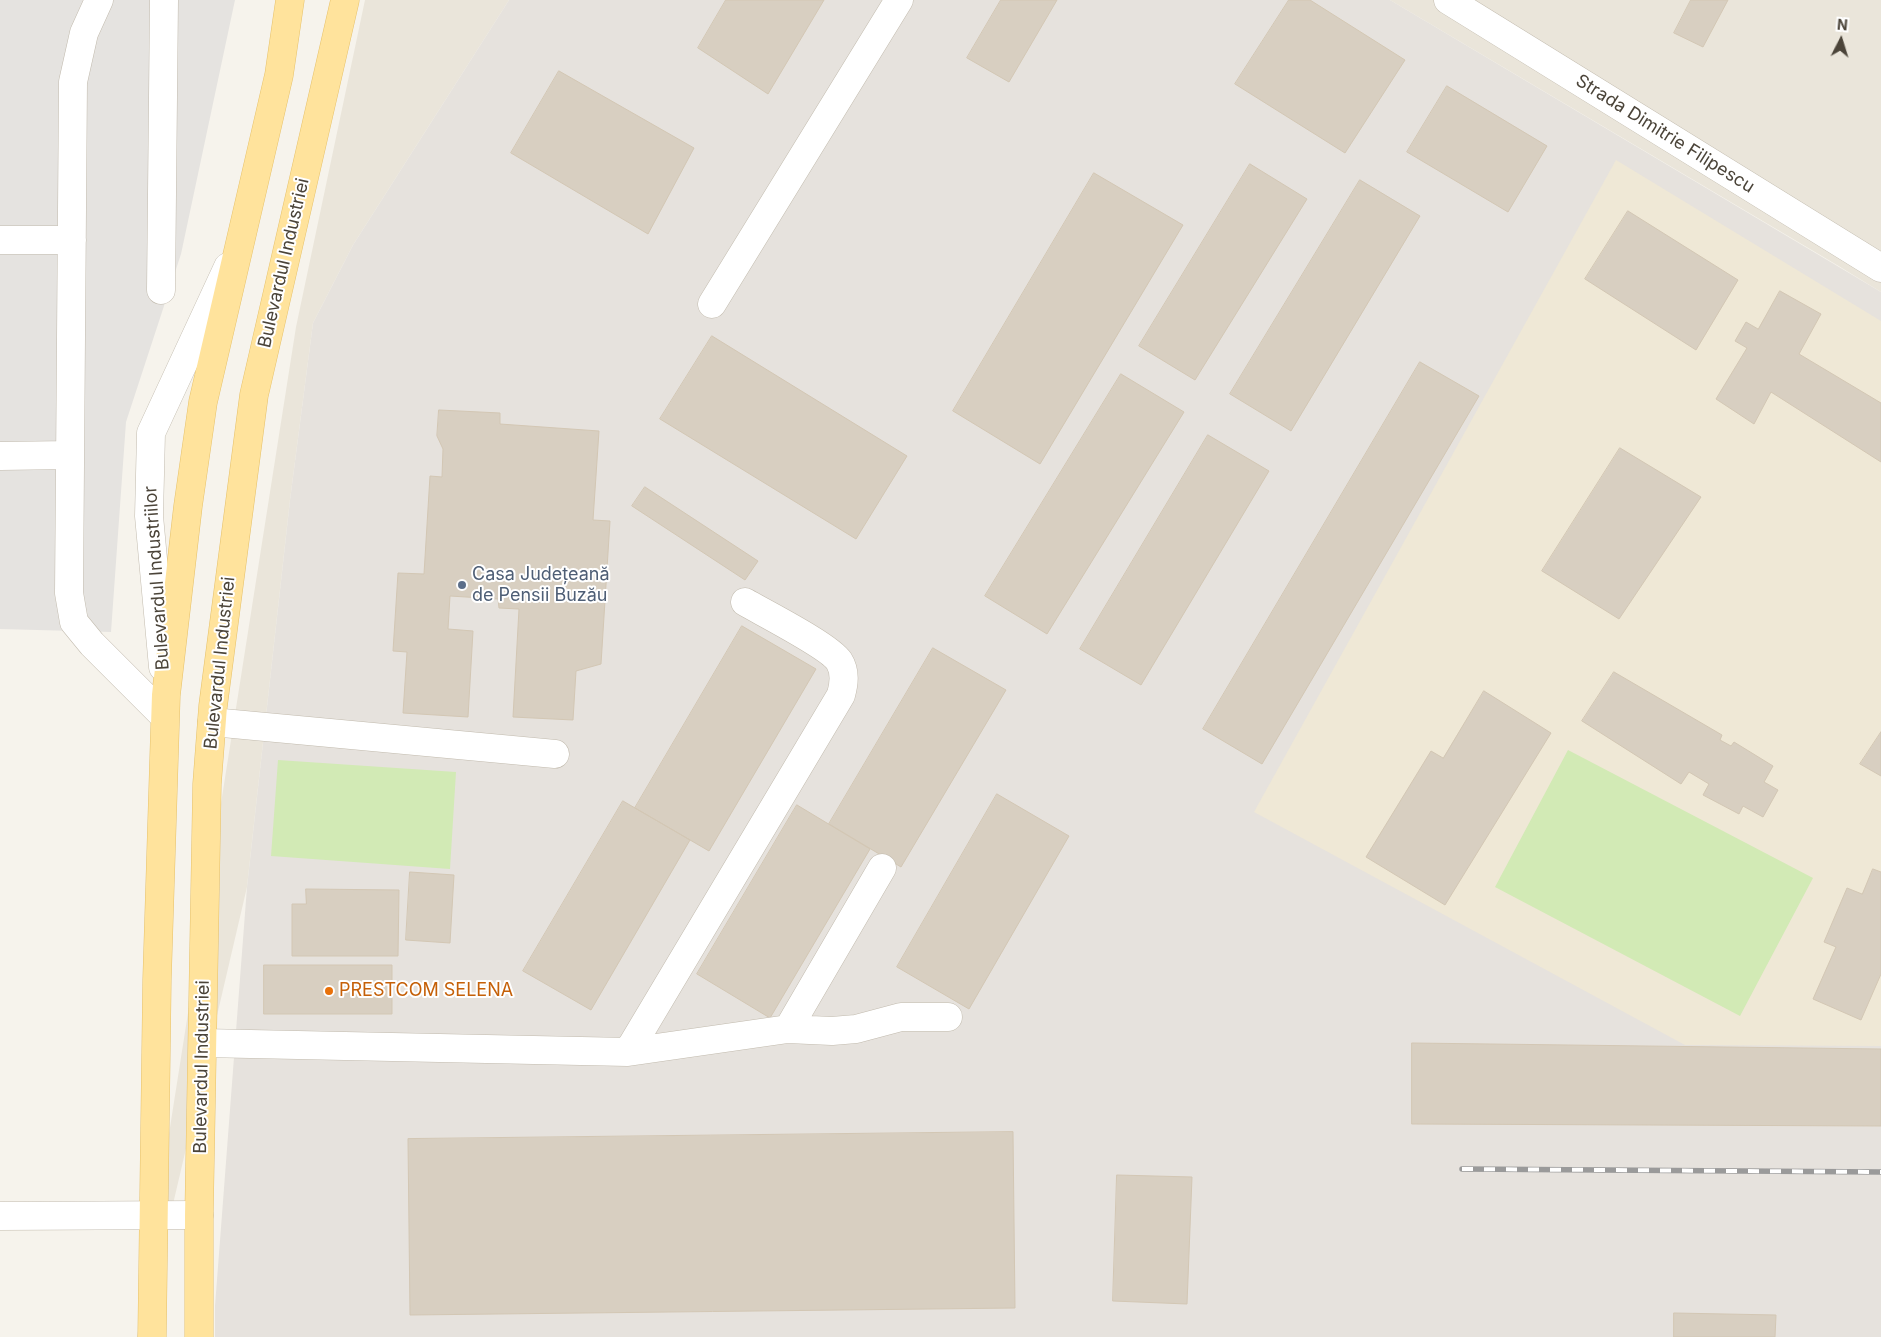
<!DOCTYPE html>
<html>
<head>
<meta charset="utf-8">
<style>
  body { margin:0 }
  #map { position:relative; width:1881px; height:1337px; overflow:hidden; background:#f6f3ec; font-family:Inter,sans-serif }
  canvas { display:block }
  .north { position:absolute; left:1816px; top:15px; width:50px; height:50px; -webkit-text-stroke:4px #fff; paint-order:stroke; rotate:5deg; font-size:14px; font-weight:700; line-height:20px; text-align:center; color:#4b4439 }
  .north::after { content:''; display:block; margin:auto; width:18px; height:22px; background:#4b4439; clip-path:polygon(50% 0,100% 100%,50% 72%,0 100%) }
</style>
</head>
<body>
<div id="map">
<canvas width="1881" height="1337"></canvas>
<div class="north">N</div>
</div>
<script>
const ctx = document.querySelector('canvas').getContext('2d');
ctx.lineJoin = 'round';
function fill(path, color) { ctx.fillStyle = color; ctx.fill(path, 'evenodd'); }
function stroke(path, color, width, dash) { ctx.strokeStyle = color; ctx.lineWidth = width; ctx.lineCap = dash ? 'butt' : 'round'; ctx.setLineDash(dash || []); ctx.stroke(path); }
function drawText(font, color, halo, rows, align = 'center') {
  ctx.font = font + ' Inter,sans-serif'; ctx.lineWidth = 4; ctx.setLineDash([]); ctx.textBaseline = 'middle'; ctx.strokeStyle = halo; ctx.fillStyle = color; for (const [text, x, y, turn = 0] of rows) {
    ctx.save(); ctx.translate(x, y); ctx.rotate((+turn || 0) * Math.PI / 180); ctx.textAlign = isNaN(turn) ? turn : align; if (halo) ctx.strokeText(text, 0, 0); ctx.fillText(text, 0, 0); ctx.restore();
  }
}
fill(new Path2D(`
  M365,0H509L353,245L313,323L290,500L247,887L142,1337H137L296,327Z
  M1390,0H1881V292L1837,265Z`), '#eae5da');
fill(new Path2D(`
  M509,0H1390L1881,292V1337H215V1306L247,887L290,500L313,323L353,245Z`), '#e6e2dd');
fill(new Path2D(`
  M1616,160L1881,321V1046L1685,1045L1254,812Z`), '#efe8d6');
fill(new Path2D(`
  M1568,750L1813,878L1740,1016L1495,887Z
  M278,760L456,772L450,869L271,856Z`), '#d2eab5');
fill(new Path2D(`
  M0,0H235L181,254L126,422L111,632L0,629Z`), '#e5e3e0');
const building = new Path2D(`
  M726,0H824L768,94L698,48Z
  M1001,0H1057L1009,82L967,58Z
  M1289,0H1310L1405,60L1345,153L1235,84Z
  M1691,0H1728L1703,47L1674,33Z
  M559,71L694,148L648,234L511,153Z
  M1447,86L1547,146L1508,212L1407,152Z
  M1250,164L1307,199L1195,380L1139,346Z
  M1094,173L1183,225L1040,464L953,411Z
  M1360,180L1420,216L1291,431L1230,394Z
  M1628,211L1738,280L1696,350L1585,279Z
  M1780,291L1821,314L1799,354L1881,403V462L1771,392L1754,424L1716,399L1747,348L1735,341L1746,322L1758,329Z
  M712,336L907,456L856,539L660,419Z
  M1420,362L1479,396L1262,764L1203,729Z
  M1121,374L1184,412L1047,634L985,596Z
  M439,410L500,413V424L599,431L593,520L610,521L601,664L576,671L573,720L513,717L519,609L499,608L498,599L450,596L448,629L473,631L468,717L403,713L407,652L393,651L398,573L424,574L430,476L442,477L443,449L437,436Z
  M1208,435L1269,471L1141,685L1080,649Z
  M1620,448L1701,497L1619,619L1542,571Z
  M645,487L758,561L745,580L632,506Z
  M742,626L816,669L709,851L635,808Z
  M933,648L1006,690L901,867L829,824Z
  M1614,672L1722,735L1720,740L1731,746L1734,742L1773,766L1764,782L1778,790L1763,817L1743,806L1739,814L1703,795L1709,784L1689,772L1681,784L1582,721Z
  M1484,691L1551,733L1445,905L1366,857L1431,751L1443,758Z
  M1881,732V776L1860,764Z
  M997,794L1069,836L969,1009L897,967Z
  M623,801L690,840L591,1010L523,971Z
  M797,805L870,849L770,1018L697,974Z
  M1873,869L1881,872V974L1861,1020L1813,999L1836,947L1824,942L1847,888L1862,894Z
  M410,872L454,875L450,943L406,940Z
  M306,889L399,890L398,956H292V904H306Z
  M264,965H392V1014H264Z
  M1412,1043L1881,1049V1126L1412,1124Z
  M1013,1132L1015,1308L410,1315L408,1139Z
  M1117,1175L1192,1177L1187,1304L1113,1301Z
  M1674,1313L1776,1315L1775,1337H1674Z`);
fill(building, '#d8cfc1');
stroke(building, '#d3c7b4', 1);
const minor = new Path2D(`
  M99,0L84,33L73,82L69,593L74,622L92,644L164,716
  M1448,0L1881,268
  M0,240H72
  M161,290L164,0
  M712,304L899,0
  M0,456L69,455
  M163,667L149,516L151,433L228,267
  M212,722L555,754
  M788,1029L882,868
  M203,1043L628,1052L788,1029L832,1031L856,1029L901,1017H948
  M628,1052L841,695C844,684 846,672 839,661C829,646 764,613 745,602
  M0,1216L199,1215`);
const major = new Path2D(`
  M152,1337L157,980L166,695L188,506L203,402L279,75L290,0
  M199,1337V1215L207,784L213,706L254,395L345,0`);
stroke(minor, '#c2bbae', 29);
stroke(major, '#e6c16a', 29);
stroke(minor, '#fff', 28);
stroke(major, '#ffe39c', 28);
const rail = new Path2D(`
  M1462,1169L1881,1172`);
stroke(rail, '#9a9a9a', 5.5);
stroke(rail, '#fff', 4, [11]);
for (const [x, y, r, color] of [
  [462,585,5,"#5c6f8a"],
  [329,991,5,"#e8710a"]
]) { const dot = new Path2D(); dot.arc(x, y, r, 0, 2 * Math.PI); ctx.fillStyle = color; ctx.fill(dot); stroke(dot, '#fff', 2); }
drawText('18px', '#4b4439', '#fff', [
  ["Strada Dimitrie Filipescu",1665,134,32],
  ["Bulevardul Industriei",284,263,-77],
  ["Bulevardul Industriilor",157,578,-94],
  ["Bulevardul Industriei",220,663,-84],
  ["Bulevardul Industriei",202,1067,-89]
]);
drawText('18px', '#4e5e75', '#fff', [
  ["Casa Județeană",472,575],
  ["de Pensii Buzău",472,596]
], 'left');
drawText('18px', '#c56008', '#fff', [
  ["PRESTCOM SELENA",339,991]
], 'left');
</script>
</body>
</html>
